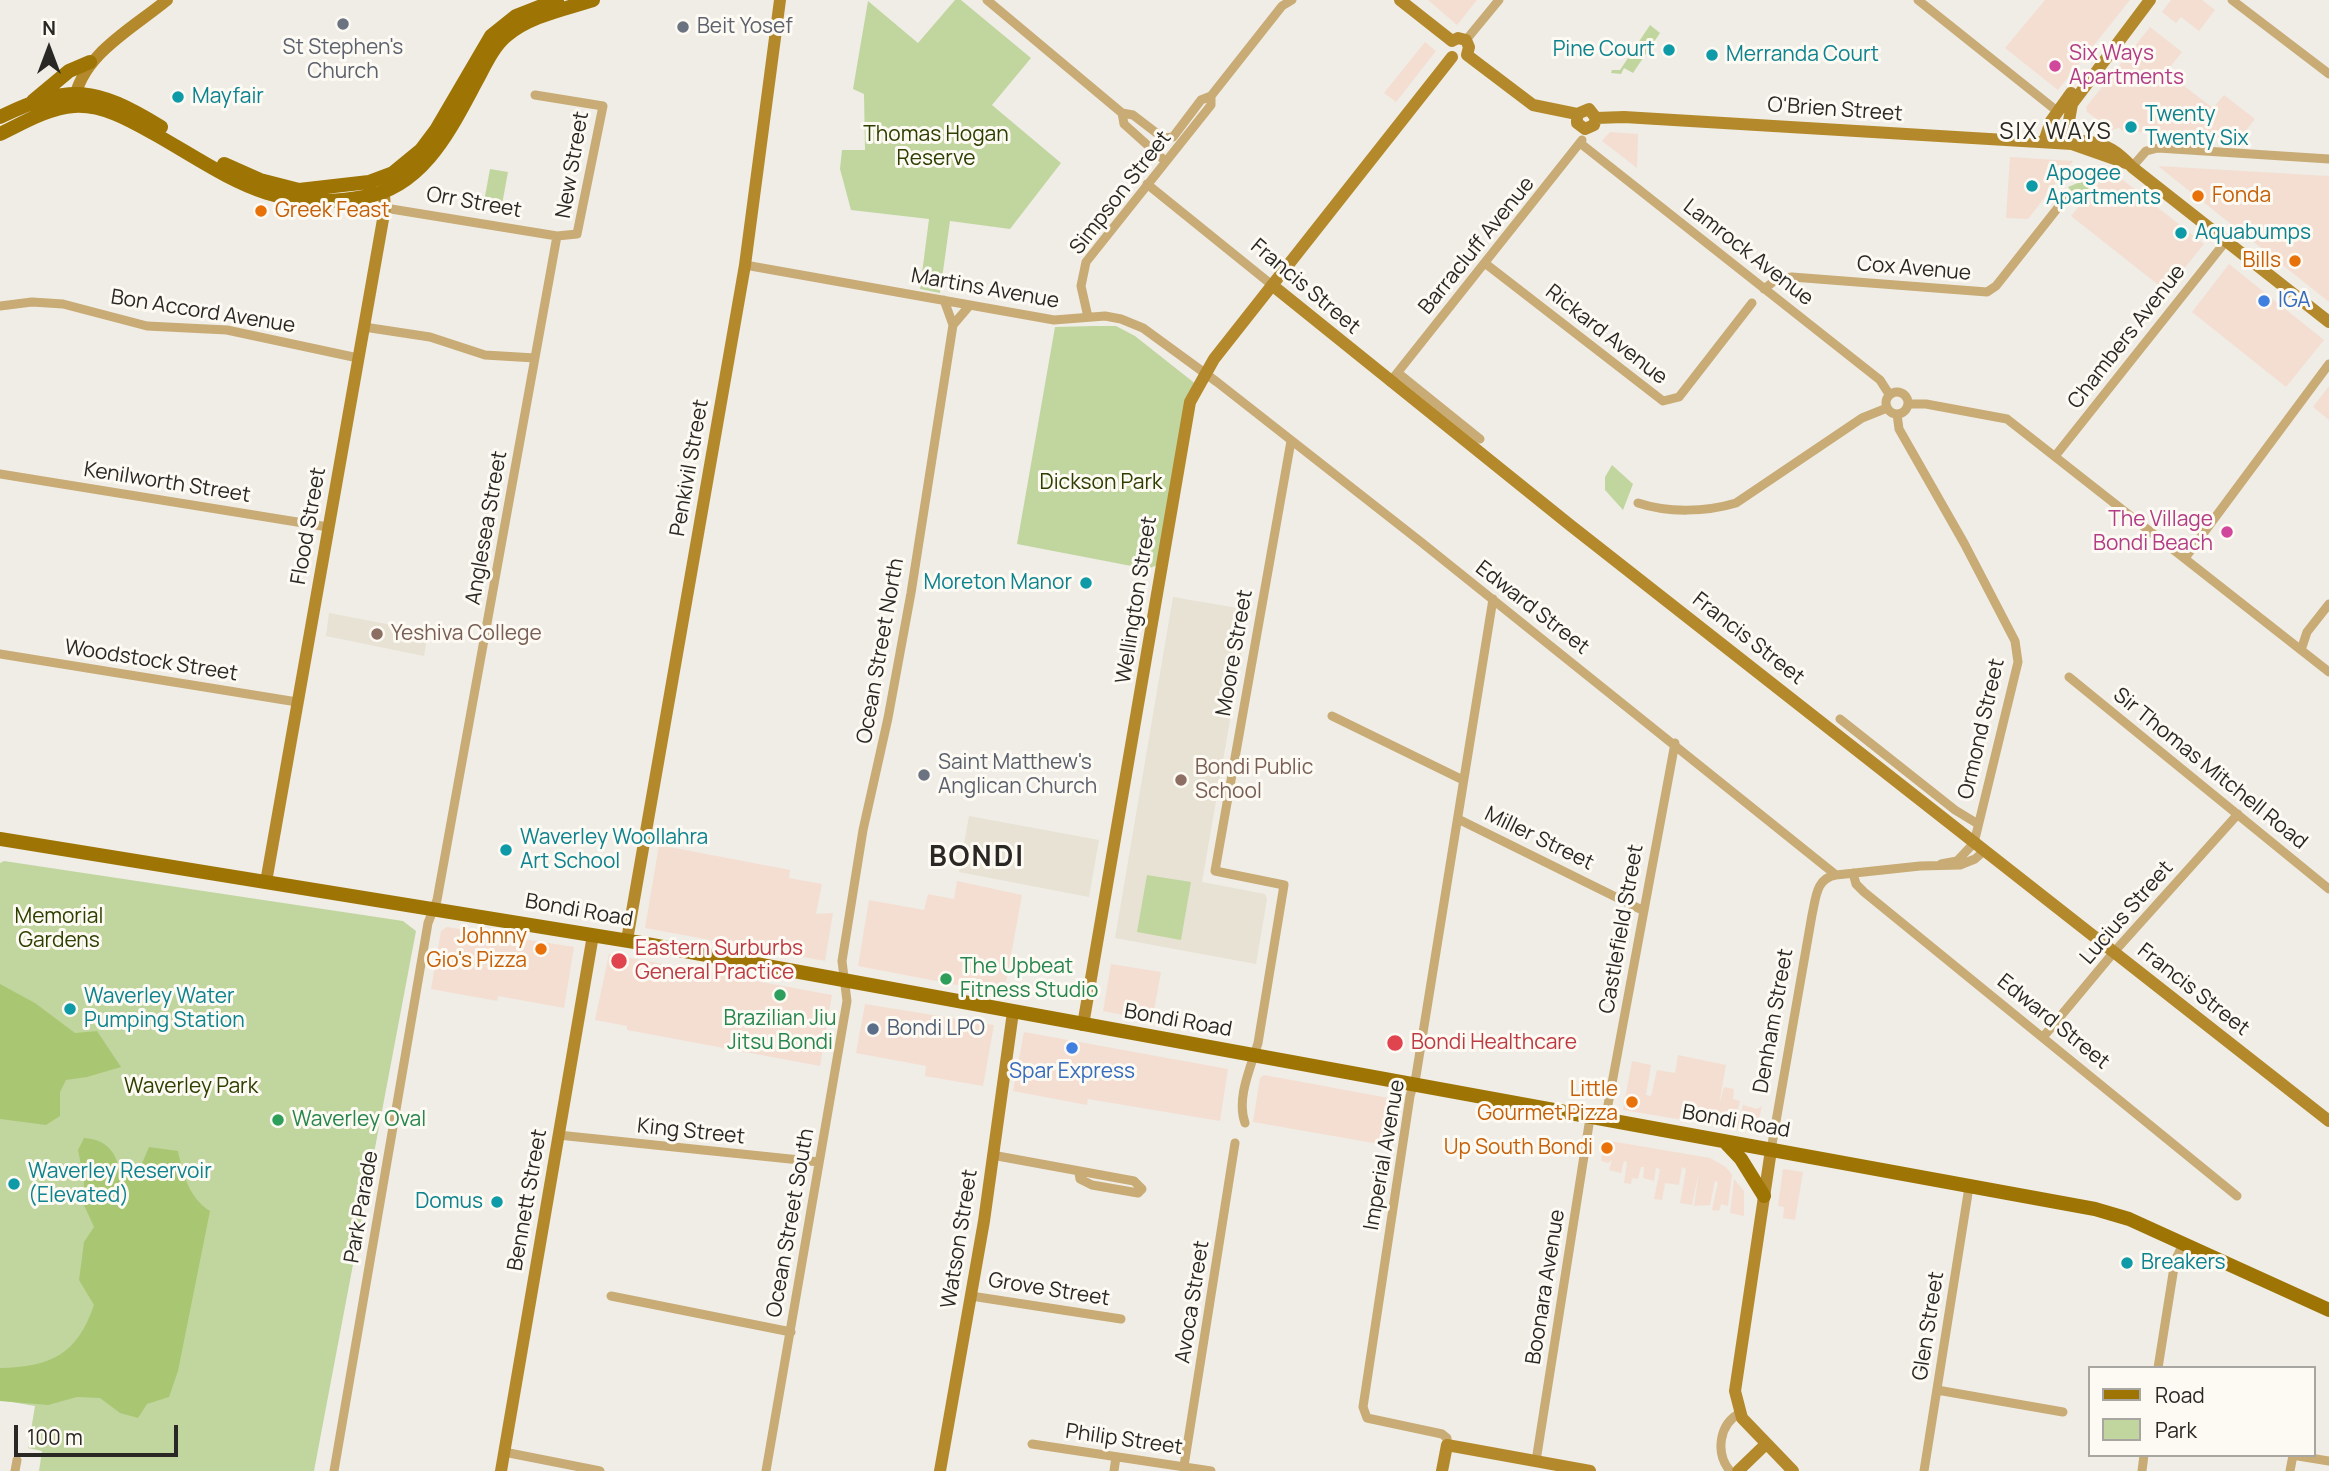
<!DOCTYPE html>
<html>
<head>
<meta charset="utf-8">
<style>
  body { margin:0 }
  #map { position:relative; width:2329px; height:1471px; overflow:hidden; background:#efede6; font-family:Manrope,sans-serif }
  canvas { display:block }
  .legend { position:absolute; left:2088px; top:1366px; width:228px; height:91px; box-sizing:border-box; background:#fdfaf3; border:2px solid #a8a6a1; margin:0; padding:9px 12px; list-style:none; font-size:21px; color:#292825 }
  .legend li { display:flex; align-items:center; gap:14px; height:35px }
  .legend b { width:35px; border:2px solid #a8a6a1 }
  .north { position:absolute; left:14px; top:14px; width:70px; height:70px; -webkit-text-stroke:5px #fdfaf3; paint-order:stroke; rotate:0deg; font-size:19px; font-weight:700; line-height:28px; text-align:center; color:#292825 }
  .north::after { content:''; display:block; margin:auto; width:24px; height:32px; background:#292825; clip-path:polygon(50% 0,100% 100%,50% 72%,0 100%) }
  .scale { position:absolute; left:14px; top:1425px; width:164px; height:32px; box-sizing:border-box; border:4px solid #292825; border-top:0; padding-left:9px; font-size:21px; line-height:24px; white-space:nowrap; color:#292825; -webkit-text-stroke:5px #fdfaf3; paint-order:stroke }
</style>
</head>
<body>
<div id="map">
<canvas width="2329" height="1471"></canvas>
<ul class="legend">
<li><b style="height:9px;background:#9e7404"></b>Road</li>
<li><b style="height:19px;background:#c1d69f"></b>Park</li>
</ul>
<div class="north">N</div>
<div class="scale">100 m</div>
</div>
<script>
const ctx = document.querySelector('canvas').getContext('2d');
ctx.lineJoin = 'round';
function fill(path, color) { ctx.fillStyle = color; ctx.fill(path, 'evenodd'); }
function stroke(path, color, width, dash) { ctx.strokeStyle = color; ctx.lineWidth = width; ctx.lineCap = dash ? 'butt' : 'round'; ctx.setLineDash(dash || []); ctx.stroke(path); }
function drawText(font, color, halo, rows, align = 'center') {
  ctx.font = font + ' Manrope,sans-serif'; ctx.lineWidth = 6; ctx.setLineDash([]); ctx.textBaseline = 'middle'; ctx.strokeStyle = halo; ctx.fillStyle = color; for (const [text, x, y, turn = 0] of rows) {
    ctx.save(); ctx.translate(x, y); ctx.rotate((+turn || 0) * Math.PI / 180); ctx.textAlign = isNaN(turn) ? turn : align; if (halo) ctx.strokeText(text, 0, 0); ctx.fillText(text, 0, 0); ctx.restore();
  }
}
fill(new Path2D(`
  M1428,0H1477L1457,25Z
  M2045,0H2130L2058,90L2005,48Z
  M2171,0H2202L2215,10L2199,31L2181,17L2176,23L2162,12Z
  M2150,27L2182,52L2166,72L2213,108L2224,95L2255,119L2240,138L2123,131L2119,128L2112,130L2087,112L2086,107Z
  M1425,42L1436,51L1396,102L1384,93Z
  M1610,132L1638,134L1637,168L1602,141Z
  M2010,157L2073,161L2028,219L2006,218Z
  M2158,166L2329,176V302Z
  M2109,169L2204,244L2166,291L2071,216Z
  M2229,264L2324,340L2286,387L2192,312Z
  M2329,386V420L2313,407Z
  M659,845L790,870L789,878L822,884L816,914L833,913L825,961L645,928Z
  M957,881L1022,895L1004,994L858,966L869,900L924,910L928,894L954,899Z
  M447,927L574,947L564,1008L498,996L497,1001L431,989L441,931Z
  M609,954L832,995L820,1066L627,1030V1026L595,1020Z
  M1111,964L1161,972L1152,1021L1103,1011Z
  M865,1004L994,1025L983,1086L925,1076L926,1066L856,1053Z
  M1024,1032L1228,1069L1220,1121L1088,1099L1087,1105L1013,1091Z
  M1678,1055L1726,1065L1719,1105L1724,1087L1734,1089L1733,1099L1740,1101L1737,1114L1741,1115L1743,1105L1757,1109L1762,1106L1756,1132L1623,1110L1632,1061L1651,1065L1646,1095L1651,1096L1657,1070L1675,1073Z
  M1264,1075L1389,1098L1391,1101L1385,1145L1253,1122L1260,1078Z
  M1604,1140L1710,1158L1726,1167L1732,1175L1728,1206L1721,1204L1719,1211L1712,1210L1718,1182L1715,1181L1710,1205L1694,1206L1699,1171L1692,1205L1680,1203L1686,1169L1682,1167L1679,1185L1665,1183L1662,1200L1654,1199L1660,1169L1656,1168L1654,1181L1643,1178L1644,1167H1641L1638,1179L1632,1178L1631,1184L1624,1183L1627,1162L1624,1161L1621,1173L1609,1170L1612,1160L1608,1163L1601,1161Z
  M1783,1169L1803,1172L1795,1220L1783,1218L1784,1207L1778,1206Z
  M1734,1179L1744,1191V1216L1730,1213Z`), '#f4ded2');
fill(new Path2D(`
  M1173,597L1249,610L1202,882L1265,894L1267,899L1256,964L1115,938Z
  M329,613L428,632L424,656L326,636Z
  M969,816L1099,840L1089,897L959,872Z`), '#e7e2d3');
fill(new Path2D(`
  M955,0H961L1031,58L992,105L1061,163L1010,229L950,221L940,293L920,289L929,219L851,210L840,169L842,150H865L864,94L853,89L868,1L918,43Z
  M1650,25L1660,33L1633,73L1624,68L1621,74L1611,73L1612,70H1620Z
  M2095,166L2103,169L2075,206L2076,197L2068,187L2085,180Z
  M490,169L508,172L501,210L483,207Z
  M1093,326H1116L1135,336L1197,385L1163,563L1147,569L1017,544L1055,327Z
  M1612,465L1633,484L1623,510L1605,490V477Z
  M4,861L403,921L416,931L314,1471H39L42,1451L28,1448L35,1406L0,1400V863Z
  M1147,875L1191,882L1181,940L1137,932Z`), '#c1d69f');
fill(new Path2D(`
  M0,984L35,1003L75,1033L97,1031L121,1067L87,1077L66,1080L60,1092V1116L46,1125L0,1119Z
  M84,1138C110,1140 116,1154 122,1177L137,1175L149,1147L178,1151C183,1174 189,1198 210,1211L178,1371L169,1397L147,1404L138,1418L120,1413L100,1398L77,1397L48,1405L0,1401V1368C50,1367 77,1355 94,1305L79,1280L84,1242L94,1227L83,1203L84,1181L78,1150Z`), '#a9c773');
stroke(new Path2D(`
  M987,0L1122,113L1133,115L1163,138L1173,137L1201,100L1211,96
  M1918,0L2057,111
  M2232,0L2329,74
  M1466,40L1499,0
  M1122,113L1124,124L1164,160
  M1580,143L1880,380L1889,394
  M2132,167L2146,151L2158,148L2329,159
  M1147,184L1272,285
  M385,208L557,236L577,234L603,106L535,95
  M1486,264L1663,401L1679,397L1752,303
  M745,265L1054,320L1105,316L1121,319L1143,328L1217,382L1421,542L1836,875
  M1764,289L1777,279L1792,277L1987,292L1996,286L2064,200
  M0,306L32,302L63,304L147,326L227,330L358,358
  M1088,317L1081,286L1086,262L1211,105V96L1282,6L1292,0
  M953,325L970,305
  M364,327L430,337L485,355L535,358
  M1398,373L1480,439
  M1390,382L1582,140
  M1886 403a11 11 0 1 1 22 0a11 11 0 1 1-22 0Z
  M1908,404H1926L2007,419L2329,672
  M1897,414L1899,429L1964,543L2015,641L2018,662L1974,843L1957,861L1941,864
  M2056,455L2226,241
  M0,474L328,527
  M1638,503C1668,513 1706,512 1736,503L1862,418L1887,408
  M2185,558L2329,364
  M2301,650L2307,632L2329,604
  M0,654L297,702
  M2069,677L2329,889
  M1332,716L1463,780
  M1840,719L1955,810L1978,824
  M1458,819L1642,910
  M1853,873L1856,884L1864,892L2237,1196
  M2044,1036L2114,952L2238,814
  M1605,1121L1675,743
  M1245,1123C1236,1098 1251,1067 1258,1043L1284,885L1215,871L1291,441
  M558,1135L819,1162
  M1771,1150L1812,915C1816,898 1816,878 1836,875L1920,866L1960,865L1975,859L1984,851
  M992,1155L1134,1181L1142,1189L1138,1193L1092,1185L1080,1179L1079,1173
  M611,1296L791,1332
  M971,1296L1121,1319
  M2158,1368L2175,1261L2183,1244
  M1937,1390L2063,1412
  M1032,1444L1211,1471
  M1447,1445V1438L1442,1434L1367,1418L1363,1407L1410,1096L1416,1076L1493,599
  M504,1452L600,1471
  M2292,1455L2329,1461
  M1536,1461L1590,1118
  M1184,1466L1235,1143
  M15,1471L17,1460
  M334,1471L428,923L437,900L557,236
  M766,1471L847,1001L842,961L863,830L888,718L911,593L953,325L944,300
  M1114,1471L1116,1457
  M1730,1471C1715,1453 1719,1424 1740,1413
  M1924,1471L1969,1187
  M2142,1471L2144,1455
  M2290,1471L2293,1455`), '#c8ab75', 9);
stroke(new Path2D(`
  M1400,0L1452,41
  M1452,41L1458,38L1466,40L1469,47L1467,55
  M1467,55L1533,105L1577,114
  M74,102C81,55 132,29 167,0
  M1577,114V123L1585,129L1594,125L1596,118
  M1577,114L1589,109L1596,118
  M1596,118L1624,117L2072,144L2129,164
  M2085,141C2107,144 2118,152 2132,167L2329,322
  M2044,142L2051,121L2071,93
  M2065,143L2072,104L2150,0
  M1272,285L1570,525L2329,1121
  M266,882L385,208L383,182
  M627,940L745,265L780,0
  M1083,1025L1190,402L1214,359L1452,57
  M1771,1150L1735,1391L1742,1418L1793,1471
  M501,1471L593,935
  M940,1471L984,1221L1013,1012
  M1442,1471L1447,1445L1590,1471
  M1738,1471L1766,1444`), '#b4892b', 12);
stroke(new Path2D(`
  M33,101L69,71L90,62
  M0,117C71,83 95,87 161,127
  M0,134C23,123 48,108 74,106C102,104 130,120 153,133C229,176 271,214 364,197C424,187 451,128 477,80C485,65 493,47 506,36C529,16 565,9 593,0
  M224,164L260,180L299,190L369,182L393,173L421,150L436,130L491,36L516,16L557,0
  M0,839L641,943L2095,1209L2129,1219L2329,1310
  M1724,1141L1741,1159L1764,1196`), '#9e7404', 14);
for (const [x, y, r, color] of [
  [343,24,7,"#6b7280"],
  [683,27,7,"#6b7280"],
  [1669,50,7,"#0f9aa8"],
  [1712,55,7,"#0f9aa8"],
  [2055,66,7,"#d1479c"],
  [178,97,7,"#0f9aa8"],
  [2131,127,7,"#0f9aa8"],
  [2032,186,7,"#0f9aa8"],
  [2198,196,7,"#e8710a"],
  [261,211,7,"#e8710a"],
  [2181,233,7,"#0f9aa8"],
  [2295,261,7,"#e8710a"],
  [2264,301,7,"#3f7fe0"],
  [2227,532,7,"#d1479c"],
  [1086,583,7,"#0f9aa8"],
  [377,634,7,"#8d6e63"],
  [924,775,7,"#6b7280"],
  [1181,780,7,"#8d6e63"],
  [506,850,7,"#0f9aa8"],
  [541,949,7,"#e8710a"],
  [619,961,9,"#e0444e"],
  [946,979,7,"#2e9e5b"],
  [780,995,7,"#2e9e5b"],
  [70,1009,7,"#0f9aa8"],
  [873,1029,7,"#5c6f8a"],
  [1395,1043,9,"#e0444e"],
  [1072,1048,7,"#3f7fe0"],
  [1632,1102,7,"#e8710a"],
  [278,1120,7,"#2e9e5b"],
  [1607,1148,7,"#e8710a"],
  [14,1184,7,"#0f9aa8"],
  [497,1202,7,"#0f9aa8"],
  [2127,1263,7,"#0f9aa8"]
]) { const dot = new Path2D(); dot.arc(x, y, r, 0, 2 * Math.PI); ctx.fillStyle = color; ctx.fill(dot); stroke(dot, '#fdfaf3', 2.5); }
drawText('21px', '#5b616d', '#fdfaf3', [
  ["Beit Yosef",697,27],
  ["St Stephen's",343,48,"center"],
  ["Church",343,72,"center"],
  ["Saint Matthew's",938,763],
  ["Anglican Church",938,787]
], 'left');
drawText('21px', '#0d838f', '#fdfaf3', [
  ["Pine Court",1655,50,"right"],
  ["Merranda Court",1726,55],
  ["Mayfair",192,97],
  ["Twenty",2145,115],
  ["Twenty Six",2145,139],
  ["Apogee",2046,174],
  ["Apartments",2046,198],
  ["Aquabumps",2195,233],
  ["Moreton Manor",1072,583,"right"],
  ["Waverley Woollahra",520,838],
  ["Art School",520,862],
  ["Waverley Water",84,997],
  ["Pumping Station",84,1021],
  ["Waverley Reservoir",28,1172],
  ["(Elevated)",28,1196],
  ["Domus",483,1202,"right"],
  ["Breakers",2141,1263]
], 'left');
drawText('21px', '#b23c85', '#fdfaf3', [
  ["Six Ways",2069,54],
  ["Apartments",2069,78],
  ["The Village",2213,520,"right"],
  ["Bondi Beach",2213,544,"right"]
], 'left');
drawText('21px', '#292825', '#fdfaf3', [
  ["O'Brien Street",1835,110,4],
  ["New Street",573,165,-80],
  ["Simpson Street",1121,193,-52],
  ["Orr Street",474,203,10],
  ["Barracluff Avenue",1477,246,-51],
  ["Lamrock Avenue",1748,253,38],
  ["Cox Avenue",1914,269,5],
  ["Francis Street",1305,287,40],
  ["Martins Avenue",985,289,10],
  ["Bon Accord Avenue",203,312,9],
  ["Rickard Avenue",1606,335,38],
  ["Chambers Avenue",2127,337,-52],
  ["Penkivil Street",690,468,-80],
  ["Kenilworth Street",167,483,9],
  ["Flood Street",309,526,-80],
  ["Anglesea Street",487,528,-80],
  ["Wellington Street",1137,600,-81],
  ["Edward Street",1532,608,38],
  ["Francis Street",1748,639,38],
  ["Ocean Street North",881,651,-80],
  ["Moore Street",1235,653,-80],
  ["Woodstock Street",151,661,9],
  ["Ormond Street",1982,729,-77],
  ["Sir Thomas Mitchell Road",2210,769,39],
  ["Miller Street",1539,839,26],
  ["Bondi Road",579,911,10],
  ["Lucius Street",2127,913,-49],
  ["Castlefield Street",1622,929,-80],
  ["Francis Street",2193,990,38],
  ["Bondi Road",1178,1021,10],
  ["Denham Street",1774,1021,-80],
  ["Edward Street",2053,1022,39],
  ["Bondi Road",1736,1122,10],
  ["King Street",691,1132,6],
  ["Imperial Avenue",1385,1155,-80],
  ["Bennett Street",528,1200,-80],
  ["Park Parade",362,1207,-80],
  ["Ocean Street South",791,1223,-80],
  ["Watson Street",960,1239,-81],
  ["Boonara Avenue",1546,1287,-81],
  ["Grove Street",1049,1290,9],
  ["Avoca Street",1193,1302,-81],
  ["Glen Street",1929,1326,-81],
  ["Philip Street",1124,1440,8]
]);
drawText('21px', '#2d3f00', '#fdfaf3', [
  ["Thomas Hogan",936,135],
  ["Reserve",936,159],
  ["Dickson Park",1101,483],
  ["Memorial",59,917],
  ["Gardens",59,941],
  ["Waverley Park",191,1087]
]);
drawText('21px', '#c56008', '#fdfaf3', [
  ["Fonda",2212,196,"left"],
  ["Greek Feast",275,211,"left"],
  ["Bills",2281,261],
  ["Johnny",527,937],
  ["Gio's Pizza",527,961],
  ["Little",1618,1090],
  ["Gourmet Pizza",1618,1114],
  ["Up South Bondi",1593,1148]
], 'right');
drawText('21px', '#366cbe', '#fdfaf3', [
  ["IGA",2278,301],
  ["Spar Express",1072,1072,"center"]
], 'left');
drawText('21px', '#785e54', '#fdfaf3', [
  ["Yeshiva College",391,634],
  ["Bondi Public",1195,768],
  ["School",1195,792]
], 'left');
drawText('21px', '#be3a42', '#fdfaf3', [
  ["Eastern Surburbs",635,949],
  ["General Practice",635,973],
  ["Bondi Healthcare",1411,1043]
], 'left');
drawText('21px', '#27864d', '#fdfaf3', [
  ["The Upbeat",960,967],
  ["Fitness Studio",960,991],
  ["Brazilian Jiu",780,1019,"center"],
  ["Jitsu Bondi",780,1043,"center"],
  ["Waverley Oval",292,1120]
], 'left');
drawText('21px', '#4e5e75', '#fdfaf3', [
  ["Bondi LPO",887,1029]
], 'left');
ctx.letterSpacing = '2px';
drawText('23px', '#292825', '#fdfaf3', [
  ["SIX WAYS",2056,133]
]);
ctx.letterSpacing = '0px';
ctx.letterSpacing = '2px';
drawText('bold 28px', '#292825', '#fdfaf3', [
  ["BONDI",977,858]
]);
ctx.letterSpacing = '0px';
</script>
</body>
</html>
